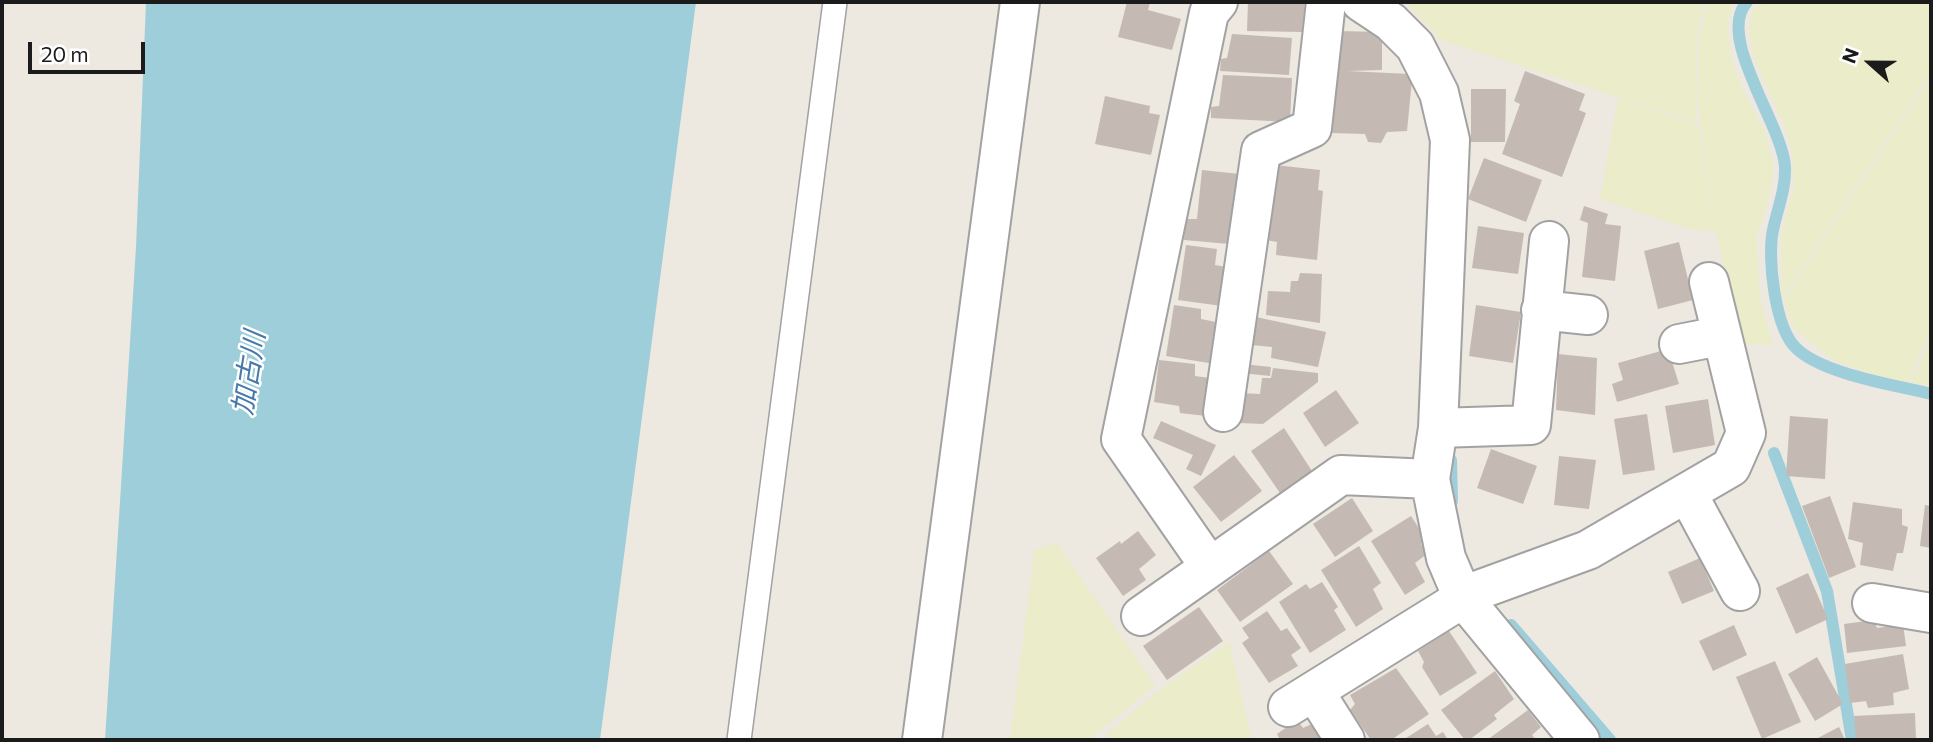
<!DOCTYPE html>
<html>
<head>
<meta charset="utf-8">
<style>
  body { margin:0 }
  #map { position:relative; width:1933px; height:742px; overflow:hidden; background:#ede8e0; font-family:Commissioner,sans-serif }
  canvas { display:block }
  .frame { position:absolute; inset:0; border:4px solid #1b1b1b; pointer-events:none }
  .north { position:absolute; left:1835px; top:28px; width:70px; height:70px; -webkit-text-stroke:5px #fff; paint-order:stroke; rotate:291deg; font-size:19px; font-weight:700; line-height:28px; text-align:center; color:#1b1b1b }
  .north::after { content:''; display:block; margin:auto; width:24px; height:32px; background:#1b1b1b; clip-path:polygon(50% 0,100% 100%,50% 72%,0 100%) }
  .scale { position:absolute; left:28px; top:42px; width:117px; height:32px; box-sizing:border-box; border:4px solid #1b1b1b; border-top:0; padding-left:9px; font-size:21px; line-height:24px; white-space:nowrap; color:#1b1b1b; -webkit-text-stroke:5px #fff; paint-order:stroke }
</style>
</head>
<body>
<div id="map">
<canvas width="1933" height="742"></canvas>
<div class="frame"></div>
<div class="north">N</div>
<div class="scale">20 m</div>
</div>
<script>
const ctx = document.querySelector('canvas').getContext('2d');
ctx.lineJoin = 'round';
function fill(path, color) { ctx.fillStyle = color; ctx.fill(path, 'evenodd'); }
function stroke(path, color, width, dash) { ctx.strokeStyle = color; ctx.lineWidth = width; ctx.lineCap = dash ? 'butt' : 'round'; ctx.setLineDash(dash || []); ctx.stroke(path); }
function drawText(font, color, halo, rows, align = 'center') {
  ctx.font = font + ' Commissioner,"Noto Sans JP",sans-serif'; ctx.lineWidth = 5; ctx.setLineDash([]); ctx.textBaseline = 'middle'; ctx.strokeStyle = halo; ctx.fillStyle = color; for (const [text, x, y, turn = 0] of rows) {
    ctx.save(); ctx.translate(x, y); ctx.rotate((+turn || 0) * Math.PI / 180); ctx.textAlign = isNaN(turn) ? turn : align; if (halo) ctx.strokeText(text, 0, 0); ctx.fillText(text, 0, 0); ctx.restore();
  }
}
fill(new Path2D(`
  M1404,2H1703L1696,46V122L1440,40L1434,31Z
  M1706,2H1734L1729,17L1728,33L1732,61L1745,95L1765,131L1774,168L1768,201L1757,237L1744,236L1757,238L1760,297L1773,345L1740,344L1716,232L1685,228L1600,199L1618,98L1698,125L1713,216L1697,100L1698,46Z
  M1764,2H1931V72L1782,299L1781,237L1794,185L1793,158L1788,135L1754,58L1749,28L1753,10Z
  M1931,76V332L1920,353L1909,382L1878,376L1834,361L1792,327L1784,300Z
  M1931,337V386L1912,383L1923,354Z
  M1057,543L1155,685L1089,740H1010L1035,549Z
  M1229,642L1252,740H1113L1106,734L1159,690Z`), '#eaecca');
fill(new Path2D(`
  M146,2H696L600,740H105L136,247Z`), '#9fcedb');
stroke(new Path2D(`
  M1747,2C1715,37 1783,125 1785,167C1786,189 1777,210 1773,230C1767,258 1775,328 1796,348C1822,374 1895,385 1931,394
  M1774,453L1827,591L1852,740
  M1451,460L1452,501
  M1511,625L1610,740`), '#9fcedb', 12);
fill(new Path2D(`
  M1127,2H1150L1148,10L1181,19L1172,50L1118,37Z
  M1248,2H1305L1302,32L1247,31Z
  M1337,31L1382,32V70L1347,71L1410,74L1412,80L1407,131L1387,132L1381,143L1368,142L1365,134L1331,133L1329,129Z
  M1232,34L1292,38L1289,75L1220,71L1221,59L1227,58Z
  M1525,71L1585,94L1579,110L1586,113L1562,177L1502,154L1520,104L1514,101Z
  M1223,75L1292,78L1290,122L1211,118V107L1219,106Z
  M1471,89H1506L1505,142H1471Z
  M1105,96L1150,106L1149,113L1160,115L1151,155L1095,144Z
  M1484,158L1542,180L1526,222L1468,199Z
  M1275,165L1320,170L1318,190L1323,191L1317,260L1276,255L1277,242L1266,240Z
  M1202,170L1240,174L1229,244L1184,240L1185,219H1197Z
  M1584,206L1608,214L1605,224L1621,226L1615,281L1582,277L1588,223L1580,220Z
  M1478,226L1524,233L1518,274L1472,268Z
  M1679,242L1693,300L1658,309L1644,251Z
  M1186,245L1217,249L1215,265L1227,267L1222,306L1178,300Z
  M1300,273L1322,274L1320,323L1266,315L1268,291L1290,292L1291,281H1298Z
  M1174,305L1201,309V319L1221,323L1215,364L1166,356Z
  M1476,305L1521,312L1513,363L1469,356Z
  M1256,317L1326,332L1318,367L1271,358L1272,347L1251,345Z
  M1668,349L1679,384L1617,402L1612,384L1623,380L1618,363Z
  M1558,354L1597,358L1595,415L1556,410Z
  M1159,360L1195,364V376L1210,378L1206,416L1180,413L1179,406L1154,402Z
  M1243,364L1271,367L1270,376L1242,373Z
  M1273,368L1318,373V382L1263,424L1239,423L1241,393L1260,394L1262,378H1271Z
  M1336,390L1359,423L1325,447L1303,413Z
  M1708,399L1715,445L1673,453L1665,406Z
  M1647,414L1655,470L1623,475L1614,419Z
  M1790,416L1828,419L1825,479L1786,476Z
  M1161,421L1216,445L1201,476L1186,469L1193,455L1153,438Z
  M1284,428L1312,471L1280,493L1251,451Z
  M1491,449L1537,466L1523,504L1477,488Z
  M1234,455L1262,491L1221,522L1193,487Z
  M1559,456L1596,460L1589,509L1554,505Z
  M1830,496L1856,567L1829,578L1802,506Z
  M1352,498L1373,531L1335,557L1313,524Z
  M1853,502L1902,509V525L1908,527L1903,553H1897L1893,571L1860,565L1863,543L1848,539Z
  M1925,505L1931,506V548L1920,546Z
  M1411,516L1426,539L1421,544L1427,554L1415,563L1425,582L1405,595L1371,541Z
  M1138,531L1156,555L1139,569L1146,580L1123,596L1096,558L1120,541L1121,544Z
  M1359,546L1381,583L1373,589L1383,609L1356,627L1321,570Z
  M1269,551L1293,584L1240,622L1217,590Z
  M1700,558L1714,591L1682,604L1668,572Z
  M1808,573L1828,619L1796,634L1776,588Z
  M1322,582L1338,607L1334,610L1346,630L1310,653L1279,602L1306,584L1310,589Z
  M1199,607L1223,641L1167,680L1143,646Z
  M1267,611L1281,631L1287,628L1301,648L1291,655L1298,666L1269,683L1242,643L1249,638L1242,628Z
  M1874,620L1877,628L1903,624L1906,646L1847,653L1844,624Z
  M1734,625L1747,655L1713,671L1699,641Z
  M1449,631L1477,673L1440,696L1422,667L1424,662L1418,651Z
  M1903,654L1909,689L1893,693L1894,705L1868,708L1866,701L1850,703L1845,664Z
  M1817,657L1843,704L1815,721L1788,674Z
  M1775,661L1801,722L1762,739L1736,677Z
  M1396,668L1429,714L1391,740H1371L1350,710L1355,704L1350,695Z
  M1495,671L1514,699L1494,715L1497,719L1469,740H1465L1441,710Z
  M1528,710L1541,727L1532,735L1536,740H1487Z
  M1915,713L1916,740H1856L1854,716Z
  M1297,720L1303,728L1316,722L1329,740H1280L1277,734Z
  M1428,724L1436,736L1443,732L1448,740H1403Z
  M1839,727L1845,740H1814Z`), '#c4bab3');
const service = new Path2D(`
  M739,740L835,2`);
const minor = new Path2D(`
  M1361,2L1391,22L1415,46L1439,93L1450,140L1438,428L1430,479L1446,558L1463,598L1580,740
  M1541,310L1588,315
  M1679,344L1720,336
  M1223,412L1261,151L1312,128L1326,2
  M1438,428L1531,425L1549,241
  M1687,493L1740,591
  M1210,567L1121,439L1209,13L1218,2
  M1872,603L1931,613
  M1141,616L1341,475L1430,479
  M1314,691L1345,740
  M1288,707L1473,592L1588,550L1731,467L1746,433L1709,282`);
const tertiary = new Path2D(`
  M922,740L1020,2`);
stroke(service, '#a2a2a2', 26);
stroke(minor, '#a2a2a2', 42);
stroke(tertiary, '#a2a2a2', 42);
stroke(service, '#fff', 23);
stroke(minor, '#fff', 38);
stroke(tertiary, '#fff', 38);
drawText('italic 28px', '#477aaa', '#fff', [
  ["加古川",249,373,-81]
]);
</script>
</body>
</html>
